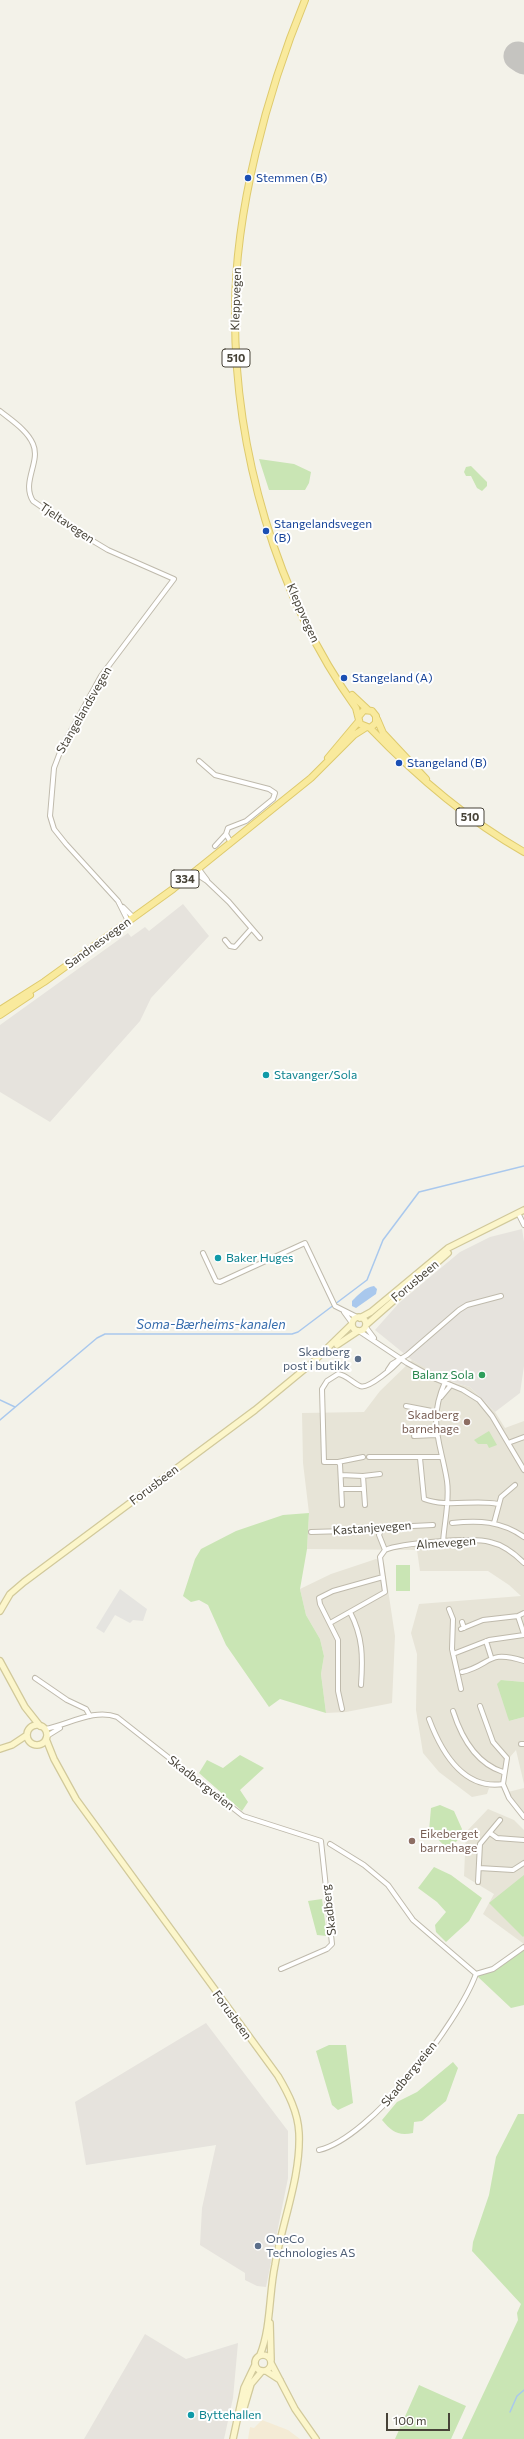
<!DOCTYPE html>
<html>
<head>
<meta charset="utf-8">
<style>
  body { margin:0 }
  #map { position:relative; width:524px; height:2439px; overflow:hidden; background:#f3f2e9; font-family:Commissioner,sans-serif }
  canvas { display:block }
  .scale { position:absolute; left:386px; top:2413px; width:64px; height:18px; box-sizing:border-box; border:2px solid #474338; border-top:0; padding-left:5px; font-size:12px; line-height:14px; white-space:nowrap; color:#474338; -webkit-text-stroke:3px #fff; paint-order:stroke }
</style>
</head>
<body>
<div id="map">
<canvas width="524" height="2439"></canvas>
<div class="scale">100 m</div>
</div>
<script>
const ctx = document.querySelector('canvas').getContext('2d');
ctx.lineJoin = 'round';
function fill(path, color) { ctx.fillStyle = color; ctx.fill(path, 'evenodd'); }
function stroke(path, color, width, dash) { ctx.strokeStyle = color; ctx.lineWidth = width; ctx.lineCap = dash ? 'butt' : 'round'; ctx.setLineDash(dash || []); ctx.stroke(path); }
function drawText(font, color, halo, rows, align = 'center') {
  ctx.font = font + ' Commissioner,sans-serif'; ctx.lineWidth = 4; ctx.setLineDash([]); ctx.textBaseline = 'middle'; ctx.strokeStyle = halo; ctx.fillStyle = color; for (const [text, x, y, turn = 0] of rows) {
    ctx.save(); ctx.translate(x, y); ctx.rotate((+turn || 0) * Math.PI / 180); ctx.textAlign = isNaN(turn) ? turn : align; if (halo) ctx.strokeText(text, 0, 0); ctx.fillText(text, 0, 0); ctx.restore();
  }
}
fill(new Path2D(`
  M412,1360L452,1382L470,1387L495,1412L505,1428L524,1421V1682L501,1680L509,1721L524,1717V1784L516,1750L510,1757L506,1775L500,1786L489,1788L487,1794L472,1797L439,1772L423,1753L416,1710L417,1654L411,1633L419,1604L521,1596L509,1585L488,1571H420L417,1550L307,1549L309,1513L303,1463L302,1413L364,1412L380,1391Z
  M376,1559L384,1563L395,1636L392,1703L346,1712L326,1713L321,1674L324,1656L320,1639L306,1615L300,1589L331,1574Z
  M524,1788V1819L504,1793Z
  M488,1809L514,1820L524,1830V1944L483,1914L494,1894L464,1876L466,1832Z`), '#e7e4d7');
fill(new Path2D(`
  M262,2420L288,2430L300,2439H248L250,2427L254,2428Z`), '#f4ebd5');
fill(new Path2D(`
  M183,904L209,936L151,998L140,1021L50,1122L0,1092V1025L128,933L131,937L145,927L149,931Z
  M522,1229L524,1242V1366L520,1393L495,1412L470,1387L453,1382L431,1371L412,1360L375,1330L399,1303L460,1252L490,1237Z
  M206,2023L288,2131V2178L266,2287L257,2286L245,2280V2273L200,2245L202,2208L216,2145L86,2165L75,2102Z
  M145,2334L186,2359L238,2343L233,2398L224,2439H84Z`), '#e6e3dd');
fill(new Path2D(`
  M259,459L294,464L311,472L309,483L305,490H269Z
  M471,466L487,482V486L482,491L477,488L471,476H466L464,472L466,467Z
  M489,1431L497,1445L489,1448L487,1444H478L474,1440Z
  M309,1513L307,1549L300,1589L306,1615L320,1639L324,1656L321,1674L326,1713L280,1699L269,1707L226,1645L208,1605L199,1600L191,1602L183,1596L195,1559L201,1549L236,1531L283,1515Z
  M396,1565H410V1591H396Z
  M501,1680L524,1682V1717L509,1721L497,1684Z
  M240,1755L264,1768L240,1790L248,1802L242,1811L199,1773L207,1760L223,1768Z
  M440,1805L454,1811L462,1829L457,1841L447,1848L429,1831L431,1808Z
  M434,1867L451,1875L482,1898L469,1921L446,1942L436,1932L435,1925L446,1912L437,1902L418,1888Z
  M524,1875V1936L523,1937L489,1903Z
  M322,1899L327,1936L317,1935L308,1901Z
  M524,1947V2005L511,2008L477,1976Z
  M329,2045H346L353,2103L338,2110L332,2105L316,2051Z
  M453,2062L458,2068L446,2101L422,2121L414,2122L413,2133C398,2136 392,2132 382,2120L397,2102L417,2092Z
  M518,2114H524V2439H462L518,2320L517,2313L521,2304L472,2251L473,2242L489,2195L496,2157Z
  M419,2385L466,2406L451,2439H395Z`), '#c9e5b4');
fill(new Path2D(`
  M120,1589L147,1609L143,1621L133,1620L130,1623L115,1615L104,1633L96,1628Z`), '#e5e4e0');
fill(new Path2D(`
  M374,1286L377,1289L376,1294L356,1308L352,1306V1301C358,1295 365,1287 374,1286Z`), '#a9c8ed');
stroke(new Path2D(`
  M0,1400L15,1407
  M0,1420L97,1338L105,1334H292L298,1332L367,1280L383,1240L419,1192L524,1166
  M510,2412L517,2396L524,2390`), '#a9c8ed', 1.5);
stroke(new Path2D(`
  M518,56L524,60`), '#c5c4c0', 29);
const minor = new Path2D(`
  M0,411C11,420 27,430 33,444C41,462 21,482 33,501L78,532L108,550L174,579L101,676L62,747L54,768L50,816L54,829L66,844L118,901L128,921
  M199,761L215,775L269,789L275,793L273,799L246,821L228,828L226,834L230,841
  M215,846L226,834
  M198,868L207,880
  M193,872L207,881L229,902L260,938
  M123,907L133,917
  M225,940L230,946L235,947L251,929
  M518,1213L524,1225
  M203,1253L216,1281L220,1282L305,1243L335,1306L359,1318
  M344,1312L352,1323
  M365,1326L374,1338
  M359,1331L407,1363L436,1379L463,1390L479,1400L492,1416L524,1470
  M388,1370L392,1364L407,1355L459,1310L467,1305L501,1296
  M441,1397L451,1385
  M406,1406L437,1412
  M414,1436L436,1435
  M508,1443L524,1437
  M369,1457H441
  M420,1458L424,1499C447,1508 474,1499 498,1504
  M338,1462L363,1457
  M341,1475L363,1476L380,1474
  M363,1476L365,1505
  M342,1489H363
  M342,1505L340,1464L338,1462H324L322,1389L327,1381L338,1374C347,1375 352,1383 360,1386C368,1390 395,1366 401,1359
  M452,1523C479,1520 501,1521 524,1537
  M494,1523L501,1497L515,1485
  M311,1532L381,1530L392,1527L433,1525
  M443,1543C444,1523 450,1501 447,1481C441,1442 427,1423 445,1382
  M385,1550C401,1543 473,1537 490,1542C504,1545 514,1553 524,1563
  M449,1609L453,1619L452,1649L461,1689
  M350,1612C363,1637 363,1657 361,1685
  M518,1616L524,1613
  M462,1622L464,1628
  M330,1623L385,1592L380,1557L385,1550L379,1535L381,1530
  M461,1629L483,1620L518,1616L524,1634
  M486,1641L491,1657
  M453,1654L489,1640L524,1635
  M462,1672C492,1665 486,1649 524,1661
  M35,1678L67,1700L86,1709L90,1716
  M480,1706L493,1742L507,1758L503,1784L509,1798L524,1817
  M342,1709L338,1691V1640L320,1604L319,1598L333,1591L383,1577
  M453,1711C461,1736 475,1763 503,1772
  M429,1719C441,1751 463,1790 503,1784
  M45,1729C68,1725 94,1708 117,1717L243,1816L321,1841L332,1944L327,1949L281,1969
  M47,1736L60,1728
  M521,1744H524
  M490,1833L497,1838L524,1840
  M330,1844L364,1865L388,1885L413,1920L476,1974L493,1969L524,1947
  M479,1868L513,1870L524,1863
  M478,1882L480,1844L500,1820
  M319,2150C371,2138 458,2023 476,1974`);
const secondary = new Path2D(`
  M352 1324a7 7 0 1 1 14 0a7 7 0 1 1-14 0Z
  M360,1318L371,1312L448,1248L524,1210
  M366,1325L448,1253
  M337,1345L358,1331
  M0,1611L10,1594L24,1582L255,1410L312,1363L352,1324
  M0,1661L25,1707L40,1726
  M27 1735a10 10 0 1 1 20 0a10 10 0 1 1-20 0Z
  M46,1739L54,1759L76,1799L278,2076C288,2093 298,2112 299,2133C301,2177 282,2222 275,2265C269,2293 271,2328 260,2355
  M0,1749L12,1745L27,1735
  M270,2323L271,2360
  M255 2363a8 8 0 1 1 16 0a8 8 0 1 1-16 0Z
  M271,2363L295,2409L316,2439
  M266,2371L280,2380
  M243,2411L251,2384L262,2371
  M233,2439L244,2388L255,2365`);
const primary = new Path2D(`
  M305,0C267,92 235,211 235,311C234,449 276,596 356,708L360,724L370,728L376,723V716L372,711L364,710L359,716
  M352,695L368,710
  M377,719L383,733L426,779
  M370,728C416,776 466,819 524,852
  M328,758L359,721
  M0,1010L44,982L173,889L311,778L354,735L365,728
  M0,1015L30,995`);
stroke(minor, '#bfbaac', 6);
stroke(secondary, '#d1c99b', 8);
stroke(primary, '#deca6d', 8);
stroke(minor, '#fff', 4);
stroke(secondary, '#fcf6cb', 5.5);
stroke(primary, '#f9ea9d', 6);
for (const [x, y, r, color] of [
  [248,178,4,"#1a4fb4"],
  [266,531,4,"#1a4fb4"],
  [344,678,4,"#1a4fb4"],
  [399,763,4,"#1a4fb4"],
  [266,1075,4,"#0f9aa8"],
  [218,1258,4,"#0f9aa8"],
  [358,1359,4,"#5c6f8a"],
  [482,1375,4,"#2e9e5b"],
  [467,1422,4,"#8d6e63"],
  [412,1841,4,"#8d6e63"],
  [258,2246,4,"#5c6f8a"],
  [191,2415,4,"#0f9aa8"]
]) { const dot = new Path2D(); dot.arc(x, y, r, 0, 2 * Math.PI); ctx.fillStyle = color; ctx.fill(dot); stroke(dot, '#fff', 1.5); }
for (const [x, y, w] of [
  [236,358,28],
  [470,817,28],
  [185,879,28]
]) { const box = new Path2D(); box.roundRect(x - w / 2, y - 9, w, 18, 3); ctx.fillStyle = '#fff'; ctx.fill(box); stroke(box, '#474338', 1); }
drawText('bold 11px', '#474338', null, [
  ["510",236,358],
  ["510",470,817],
  ["334",185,879]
]);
drawText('12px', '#164399', '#fff', [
  ["Stemmen (B)",256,178],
  ["Stangelandsvegen",274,524],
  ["(B)",274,538],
  ["Stangeland (A)",352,678],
  ["Stangeland (B)",407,763]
], 'left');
drawText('12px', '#474338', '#fff', [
  ["Kleppvegen",236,299,-88],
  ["Tjeltavegen",67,523,34],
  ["Kleppvegen",303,613,66],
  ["Stangelandsvegen",84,710,-60],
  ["Sandnesvegen",98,943,-36],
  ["Forusbeen",415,1281,-40],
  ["Forusbeen",154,1485,-37],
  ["Kastanjevegen",372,1528,-4],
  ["Almevegen",446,1543,-4],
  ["Skadbergveien",201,1783,38],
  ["Skadberg",329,1910,-97],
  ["Forusbeen",232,2015,54],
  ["Skadbergveien",409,2074,-51]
]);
drawText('12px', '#0d838f', '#fff', [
  ["Stavanger/Sola",274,1075],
  ["Baker Huges",226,1258],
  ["Byttehallen",199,2415]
], 'left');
drawText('12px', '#4e5e75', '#fff', [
  ["Skadberg",350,1352],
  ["post i butikk",350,1366],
  ["OneCo",266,2239,"left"],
  ["Technologies AS",266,2253,"left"]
], 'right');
drawText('12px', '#27864d', '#fff', [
  ["Balanz Sola",474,1375]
], 'right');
drawText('12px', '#785e54', '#fff', [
  ["Skadberg",459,1415],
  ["barnehage",459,1429],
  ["Eikeberget",420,1834,"left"],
  ["barnehage",420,1848,"left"]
], 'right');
drawText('italic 13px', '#366cad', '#fff', [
  ["Soma-Bærheims-kanalen",211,1325]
]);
</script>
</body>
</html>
